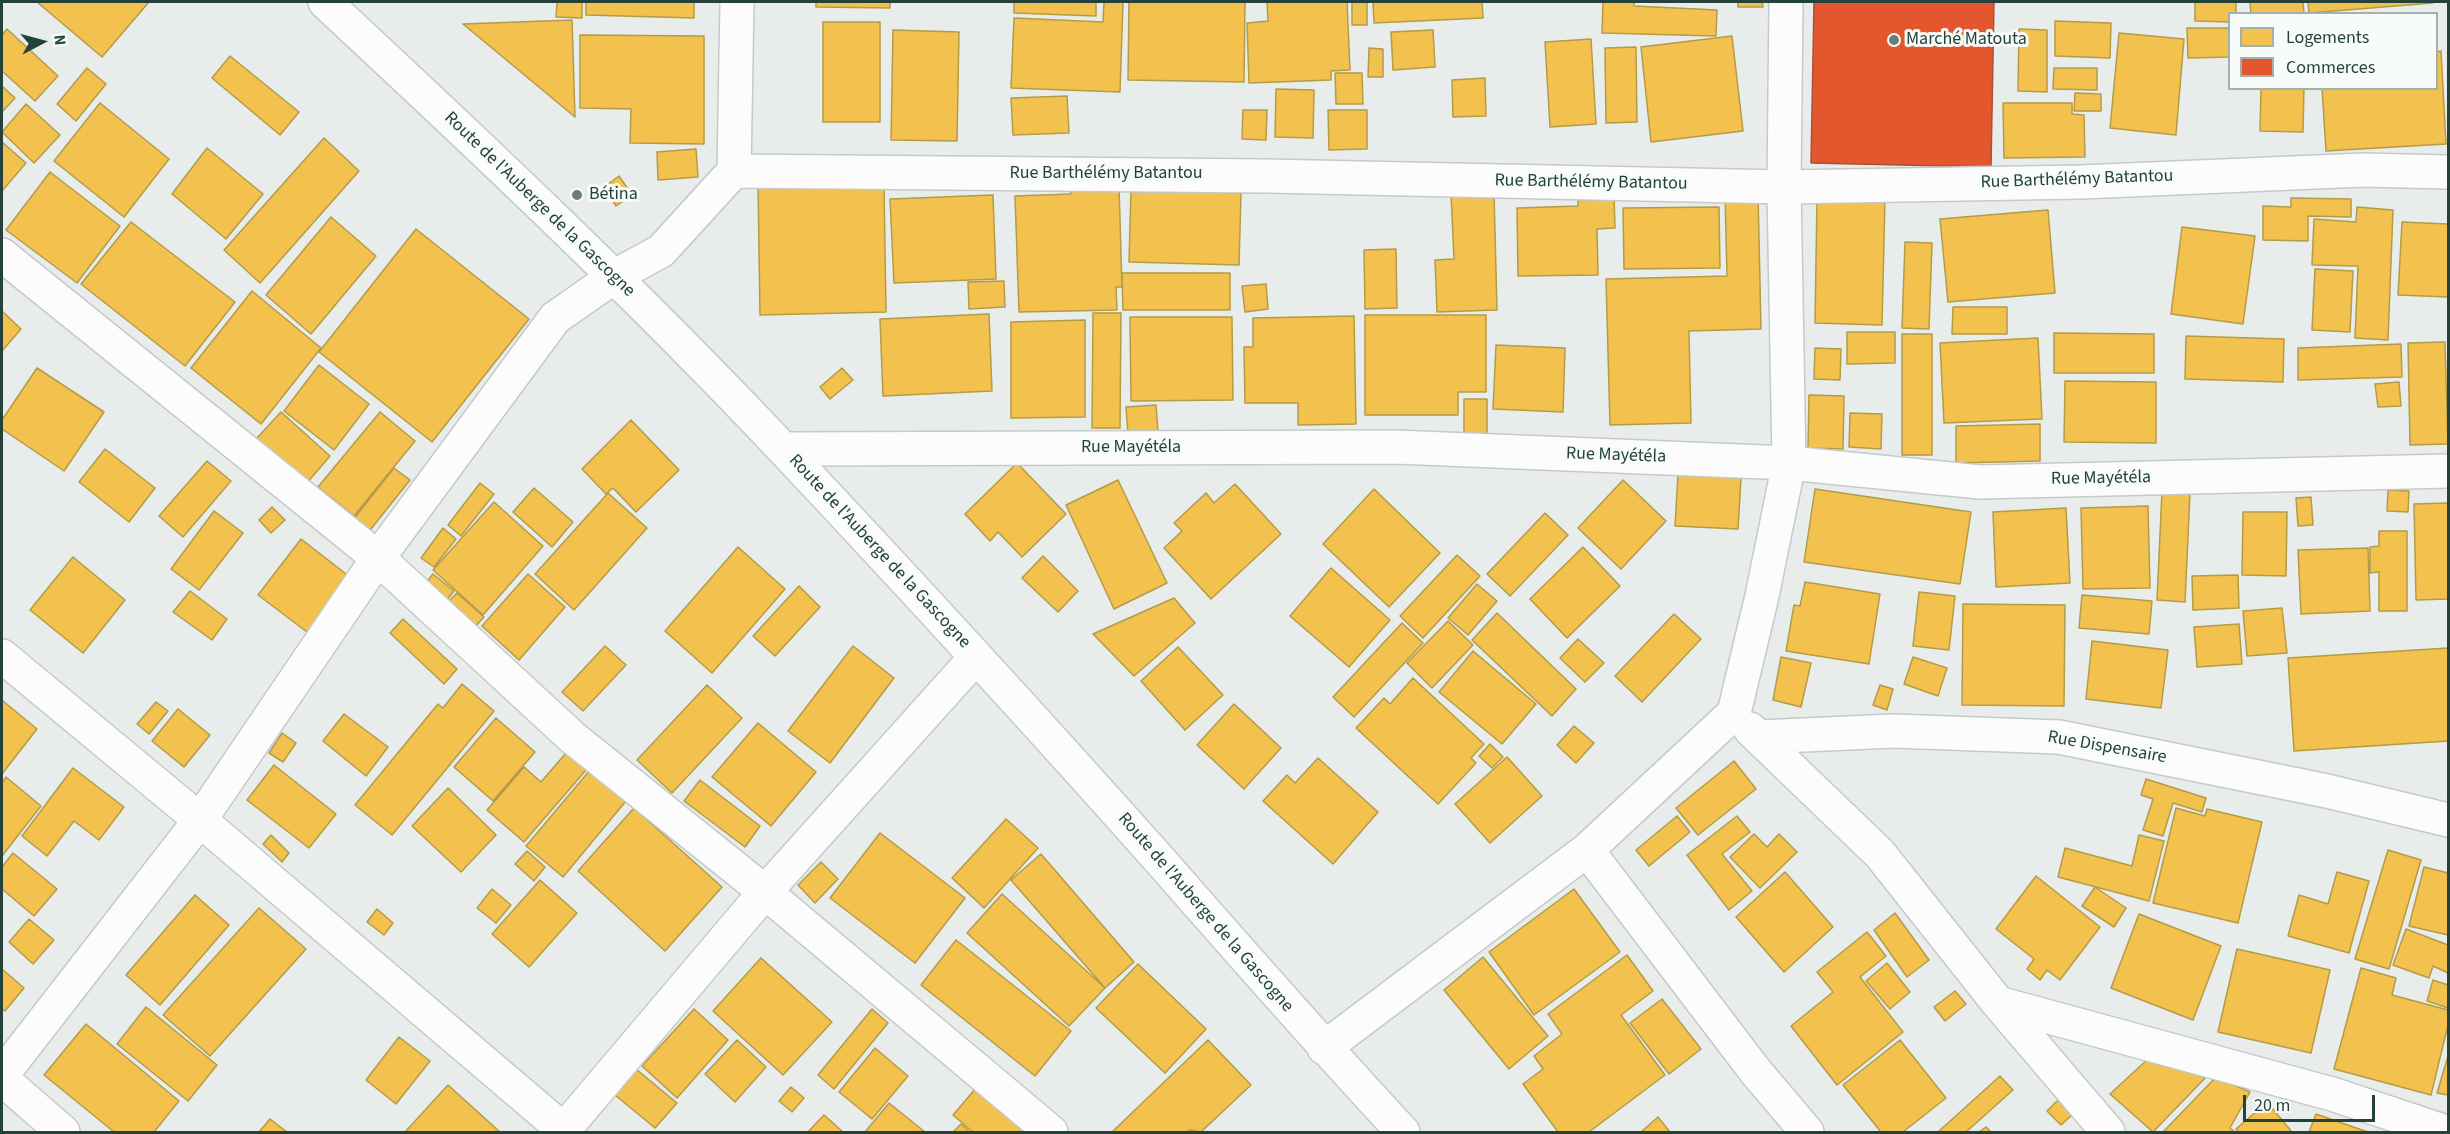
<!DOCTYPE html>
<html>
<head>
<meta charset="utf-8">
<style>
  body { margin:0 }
  #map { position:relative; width:2450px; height:1134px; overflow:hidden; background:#e8edeb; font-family:"Source Sans 3",sans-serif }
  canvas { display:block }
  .frame { position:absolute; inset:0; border:3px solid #24423a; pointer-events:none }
  .legend { position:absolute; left:2228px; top:12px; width:210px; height:78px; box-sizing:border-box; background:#f7fbf9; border:2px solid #a3b1ad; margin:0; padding:8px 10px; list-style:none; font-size:18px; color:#24423a }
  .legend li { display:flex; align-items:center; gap:12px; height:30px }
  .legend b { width:30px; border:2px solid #a3b1ad }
  .north { position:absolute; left:12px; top:12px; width:60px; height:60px; -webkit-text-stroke:4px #f7fbf9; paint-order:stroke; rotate:84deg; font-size:16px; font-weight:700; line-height:24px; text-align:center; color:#24423a }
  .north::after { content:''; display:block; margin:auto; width:21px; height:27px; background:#24423a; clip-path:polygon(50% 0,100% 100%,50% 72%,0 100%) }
  .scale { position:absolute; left:2243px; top:1095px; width:132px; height:27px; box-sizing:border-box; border:3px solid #24423a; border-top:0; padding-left:8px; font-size:18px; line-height:21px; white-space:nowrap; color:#24423a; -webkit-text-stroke:4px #f7fbf9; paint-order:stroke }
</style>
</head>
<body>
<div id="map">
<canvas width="2450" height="1134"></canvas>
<div class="frame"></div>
<ul class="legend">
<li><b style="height:16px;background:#f2c14e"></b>Logements</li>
<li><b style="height:16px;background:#e4572e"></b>Commerces</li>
</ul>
<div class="north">N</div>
<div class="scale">20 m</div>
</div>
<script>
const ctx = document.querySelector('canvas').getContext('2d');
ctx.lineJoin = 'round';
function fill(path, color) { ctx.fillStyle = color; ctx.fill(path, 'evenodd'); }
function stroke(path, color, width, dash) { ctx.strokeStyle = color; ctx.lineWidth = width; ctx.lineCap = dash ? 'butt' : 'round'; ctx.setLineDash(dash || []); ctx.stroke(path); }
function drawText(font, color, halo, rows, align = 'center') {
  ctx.font = font + ' "Source Sans 3",sans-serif'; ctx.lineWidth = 6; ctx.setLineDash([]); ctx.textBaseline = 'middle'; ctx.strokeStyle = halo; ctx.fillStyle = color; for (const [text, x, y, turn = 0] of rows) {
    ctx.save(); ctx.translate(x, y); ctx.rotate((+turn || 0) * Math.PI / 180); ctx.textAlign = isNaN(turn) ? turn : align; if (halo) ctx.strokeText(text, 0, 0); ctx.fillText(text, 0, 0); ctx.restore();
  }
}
const homes = new Path2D(`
  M37,2H149L102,57Z
  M557,2H582V18L556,17Z
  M586,2H694V18L586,15Z
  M816,2H890V8L816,7Z
  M1014,2H1096V16L1014,13Z
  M1104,2H1123L1120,92L1011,88L1014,18L1103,22Z
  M1129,2H1245L1244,82L1128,80Z
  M1267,2H1347L1350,70L1331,71V80L1249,83L1247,23L1268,21Z
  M1352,2H1367V25H1352Z
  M1373,2H1482L1483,18L1374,23Z
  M1603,2H1634V6L1717,10L1716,36L1602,33Z
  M1738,2H1762L1763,7H1738Z
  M2195,2H2236V14H2230V22L2195,21Z
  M2250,2H2303L2304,14H2251Z
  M2308,2H2432L2433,3L2309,13Z
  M572,20L575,117L463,24Z
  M2055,21L2111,23L2110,58L2055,56Z
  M823,22H880V122H823Z
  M2187,28H2230V57L2188,58Z
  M7,29L58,76L35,101L2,71V35Z
  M2019,29L2047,30V92L2018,91Z
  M893,30L959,32L957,141L891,140Z
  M1433,30L1435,67L1393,70L1391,32Z
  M2119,33L2184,39L2176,135L2110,128Z
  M580,35L704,36V144L630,143L631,109L580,108Z
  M1732,36L1743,131L1651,142L1641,47Z
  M1591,39L1596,124L1550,127L1545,42Z
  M1636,47L1637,122L1606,123L1605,48Z
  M1369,48L1383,49V77H1368Z
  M2441,51L2446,144L2326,151L2322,88H2436V52Z
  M230,56L299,112L280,135L212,78Z
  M87,68L106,84L76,121L57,104Z
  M2054,68H2097V90L2053,89Z
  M1335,73H1362L1363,104H1336Z
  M1485,78L1486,116L1453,117L1452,80Z
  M2,86L15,98L2,112Z
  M2261,88H2304L2303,132L2260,131Z
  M1276,89L1314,90L1313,138L1275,137Z
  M2075,93L2101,94V111H2074Z
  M1067,96L1069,133L1013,135L1011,98Z
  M100,103L169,159L124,217L54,161Z
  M2003,103H2072V114L2084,115L2085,157L2004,158Z
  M26,104L60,135L34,163L2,132Z
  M1243,110H1267L1266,140L1242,139Z
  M1328,110H1367V149L1329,150Z
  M324,138L359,171L260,283L224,250Z
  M2,142L26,163L2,191Z
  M207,148L263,194L226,239L172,194Z
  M696,149L698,177L658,180L657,152Z
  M50,172L120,226L77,283L6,230Z
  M619,176L632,195L616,206L604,187Z
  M884,184L886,312L760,315L758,185Z
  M1119,186L1122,287H1116L1117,310L1019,312L1015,196L1071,194L1070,187Z
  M1131,190L1241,193L1239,265L1129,262Z
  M1494,192L1497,310L1437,312L1435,260L1454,259L1451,193Z
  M1725,193H1758L1761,329L1689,331L1691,423L1610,425L1606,279L1727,276Z
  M993,195L996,279L894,283L890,199Z
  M1614,195L1615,228L1597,229L1598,275L1518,276L1517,208L1578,206V196Z
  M1817,198L1885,199L1882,325L1815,323Z
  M2291,198L2351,199V217L2308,216V241L2263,240V206L2291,207Z
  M1719,207L1720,268L1624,269L1623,208Z
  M2357,207L2393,210L2388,340L2355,338L2358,266L2312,265L2314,219L2356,222Z
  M2048,210L2055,293L1948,302L1940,219Z
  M331,217L376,256L311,334L266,295Z
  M131,222L235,302L185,366L81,284Z
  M2402,222L2448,224V297L2398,295Z
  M2182,227L2255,236L2243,324L2171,314Z
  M416,229L529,319L432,442L319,352Z
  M1905,242L1932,243L1929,329L1902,328Z
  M1396,249L1397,308L1365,309L1364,250Z
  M2315,269L2353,271L2350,332L2312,330Z
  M1122,273H1230V310H1123Z
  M1004,281L1005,307L969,309L968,282Z
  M1266,284L1268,309L1245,312L1242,286Z
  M252,291L321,348L261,424L191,368Z
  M1953,307H2007V334H1952Z
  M2,311L21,329L2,351Z
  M1093,313H1121L1120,428H1092Z
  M989,314L992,391L883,396L880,319Z
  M1365,315H1486V392H1458V415H1365Z
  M1354,316L1356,424L1298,425V403H1245L1244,347H1253V318Z
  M1130,317H1232L1233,400L1131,401Z
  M1085,320V417L1011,418V322Z
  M1847,332H1895V363L1847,364Z
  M2054,333L2154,334V373H2054Z
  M1902,334H1932V455H1902Z
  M2186,336L2284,339L2283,382L2185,379Z
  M2038,338L2042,419L1944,423L1940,343Z
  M2445,342L2448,444L2410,445L2408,343Z
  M2401,344L2402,377L2298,380V348Z
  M1496,345L1565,348L1563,412L1493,409Z
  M1815,348L1841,349L1840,380L1814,379Z
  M319,365L369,404L334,450L284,411Z
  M37,368L104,412L64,471L2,429V420Z
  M842,368L853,380L830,399L820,387Z
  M2065,381L2156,382V443L2064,442Z
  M2399,382L2401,406L2378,407L2375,384Z
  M1809,395L1844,396L1843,449L1808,448Z
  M1464,399H1487V435H1464Z
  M1156,405L1158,432L1128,434L1126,407Z
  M281,412L330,456L306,484L256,439Z
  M380,412L415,441L354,516L318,487Z
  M1850,413L1882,414L1881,449L1849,447Z
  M631,420L679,470L636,512L613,488L606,494L582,469Z
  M2040,424V461L1956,463V426Z
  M105,449L155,488L129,522L79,482Z
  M207,461L231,481L183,537L159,516Z
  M1017,463L1066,514L1022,557L998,532L990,541L965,514Z
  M394,468L410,480L367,534L352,521Z
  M1678,474L1741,478L1738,529L1675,526Z
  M1118,480L1167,583L1114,609L1066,505Z
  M1623,480L1666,521L1621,569L1578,528Z
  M480,483L494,494L461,536L448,525Z
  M1235,484L1281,534L1211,599L1164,548L1182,531L1174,523L1206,493L1214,503Z
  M534,488L573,522L552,547L513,512Z
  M1374,489L1440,553L1389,607L1323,544Z
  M1815,489L1971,512L1960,584L1804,562Z
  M2388,490L2409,491L2408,512L2387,511Z
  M2162,491L2190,493L2185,602L2157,600Z
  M608,493L647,528L574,610L535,574Z
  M2311,497L2313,525L2298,526L2296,498Z
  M494,502L543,546L483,615L433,570Z
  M2448,503V599L2416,600L2414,504Z
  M2148,506L2150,588L2083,589L2081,508Z
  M272,507L285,520L271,533L259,520Z
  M2066,508L2070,583L1996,587L1993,512Z
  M214,511L243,533L199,590L171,569Z
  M2243,512H2287L2286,576L2242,575Z
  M1545,513L1568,535L1510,596L1487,574Z
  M443,528L456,539L434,567L421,558Z
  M2379,531H2407V611H2379V572L2370,573V547L2379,546Z
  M301,539L350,577L307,632L258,595Z
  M738,547L785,589L712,673L665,631Z
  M1583,547L1620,586L1567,638L1530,599Z
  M2368,548L2370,611L2301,614L2298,550Z
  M1457,555L1480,576L1423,638L1400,616Z
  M1043,556L1078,591L1058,612L1022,578Z
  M73,557L125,600L83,653L30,610Z
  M1331,568L1390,620L1349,667L1290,616Z
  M433,574L454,591L445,602L425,584Z
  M528,574L565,607L519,660L482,626Z
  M2238,575L2239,608L2193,610L2192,576Z
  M1805,582L1880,594L1869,664L1786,651L1794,605L1800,606Z
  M1477,584L1497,601L1468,635L1448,618Z
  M799,586L820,607L775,656L753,636Z
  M190,591L227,619L212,640L173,612Z
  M1919,592L1955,596L1949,650L1913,646Z
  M457,593L484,617L475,627L448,602Z
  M2082,595L2152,601L2149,634L2079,628Z
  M1174,598L1195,623L1134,676L1093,634Z
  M1963,604L2065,605L2064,706L1962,705Z
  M2282,608L2287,653L2247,656L2243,611Z
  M1497,613L1576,689L1552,716L1472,640Z
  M1674,614L1701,639L1642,702L1615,676Z
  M403,619L457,669L444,684L390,633Z
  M1448,621L1473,645L1432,688L1407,663Z
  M1402,623L1423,643L1354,717L1333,697Z
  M2239,624L2242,664L2197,667L2194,627Z
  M1578,639L1604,663L1585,682L1560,658Z
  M2092,641L2168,650L2161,708L2086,699Z
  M605,646L626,665L583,711L562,692Z
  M853,646L894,678L830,763L788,731Z
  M1178,647L1223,695L1185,730L1141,681Z
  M2448,648V741L2294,751L2288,658Z
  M1473,651L1536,704L1502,744L1439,692Z
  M1781,657L1811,663L1801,707L1773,700Z
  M1913,657L1947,668L1938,696L1904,684Z
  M1413,678L1484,744L1471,758L1476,763L1438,804L1356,728L1384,698L1390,704Z
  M462,684L494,711L392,835L355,805L438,704L443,708Z
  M707,685L742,718L672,793L637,760Z
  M1880,685L1893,689L1887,710L1873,705Z
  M3,701L37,729L2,774V703Z
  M156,702L168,711L149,734L137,724Z
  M1234,704L1281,748L1244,789L1197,745Z
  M178,709L210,735L184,767L152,741Z
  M344,714L388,747L366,776L323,741Z
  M496,718L535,752L493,801L454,767Z
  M758,723L816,772L771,826L712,777Z
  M1574,726L1594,743L1576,763L1557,745Z
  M282,733L296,743L283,762L269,753Z
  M1490,744L1503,757L1492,768L1479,756Z
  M566,753L586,770L524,842L487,810L524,767L541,782Z
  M1507,757L1542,796L1490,843L1455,804Z
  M1318,758L1378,812L1333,864L1263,801L1287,775L1295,783Z
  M1734,761L1756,789L1698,835L1676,808Z
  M274,765L336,814L309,848L247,800Z
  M73,768L124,807L99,840L74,821L47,856L22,836Z
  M590,770L626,801L563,877L526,846Z
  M6,777L41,806L2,856V783Z
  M2146,779L2206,798L2202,812L2173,803L2163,836L2143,830L2153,799L2141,795Z
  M700,780L760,826L745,847L684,801Z
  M448,788L496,835L461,872L412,826Z
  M634,808L722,887L665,951L578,871Z
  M2176,808L2205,816L2207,809L2262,822L2238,923L2153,903Z
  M1677,816L1690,832L1649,866L1636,850Z
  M1737,816L1750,832L1722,854L1752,891L1729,910L1687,855Z
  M1006,819L1038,848L984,908L952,878Z
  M880,833L965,898L915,963L830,898Z
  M1754,834L1767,847L1779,834L1797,852L1760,888L1730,857Z
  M271,835L289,853L282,862L263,844Z
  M2139,835L2164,841L2149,901L2058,877L2065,848L2132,866Z
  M2388,850L2421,860L2389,969L2355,959Z
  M527,851L545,867L534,881L515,864Z
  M13,853L57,889L34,916L2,889V867Z
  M1041,854L1134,962L1105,988L1011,880Z
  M821,862L838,879L815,903L798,885Z
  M2424,867L2448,873V935L2409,926Z
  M1785,872L1833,927L1784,972L1736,917Z
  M2337,872L2369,881L2349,953L2288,936L2299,895L2328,904Z
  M2036,876L2100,927L2060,980L2047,970L2040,980L2027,969L2034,959L1996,929Z
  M540,880L577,913L529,967L492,934Z
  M2095,887L2126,908L2114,927L2082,906Z
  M492,889L511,905L496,923L477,908Z
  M1574,889L1620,952L1534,1015L1489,952Z
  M1002,894L1105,988L1069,1026L967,933Z
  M195,895L229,925L160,1005L126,975Z
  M259,908L306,949L210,1056L163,1015Z
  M377,909L393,923L384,935L367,922Z
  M1895,913L1929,960L1907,977L1874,930Z
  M2139,914L2221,946L2193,1020L2111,988Z
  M29,919L54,940L33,964L9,942Z
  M2406,929L2448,945V973L2433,966L2429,978L2393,965Z
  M1867,932L1886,956L1860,977L1903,1032L1837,1085L1791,1026L1833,992L1817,972Z
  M956,940L1071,1031L1035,1076L921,985Z
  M2237,949L2330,970L2311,1053L2218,1032Z
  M1627,955L1653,991L1621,1015L1665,1075L1589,1132H1558L1523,1084L1543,1069L1534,1056L1562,1034L1548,1014Z
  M1483,957L1548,1036L1509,1069L1444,990Z
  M761,958L832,1022L783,1075L713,1011Z
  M1887,963L1910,992L1890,1009L1866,981Z
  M1138,964L1206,1029L1165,1073L1096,1008Z
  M2361,968L2396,978L2392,995L2448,1010V1025L2431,1095L2334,1069Z
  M2,969L24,988L5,1011L2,1008Z
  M2433,980L2448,985V1008L2427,1001Z
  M1955,991L1966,1004L1945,1021L1934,1007Z
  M1662,999L1701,1049L1669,1074L1630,1023Z
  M146,1007L217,1065L188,1101L117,1044Z
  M694,1009L728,1040L677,1098L642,1066Z
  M872,1009L888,1023L834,1089L818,1075Z
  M86,1024L179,1101L154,1132H114L44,1075Z
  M399,1037L430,1061L396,1104L366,1080Z
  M737,1040L766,1067L735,1102L705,1074Z
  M1208,1040L1251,1085L1201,1132L1190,1130L1187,1132H1112Z
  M1900,1040L1946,1098L1903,1132H1881L1843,1085Z
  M875,1048L908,1076L872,1119L839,1092Z
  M2448,1056V1095L2437,1093Z
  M2149,1058L2209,1074L2153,1132L2110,1094Z
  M636,1069L677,1103L655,1128L615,1095Z
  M2000,1076L2013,1090L1966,1132H1938Z
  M2216,1077L2250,1092L2230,1128L2235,1132H2163Z
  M448,1085L500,1132H405Z
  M791,1087L804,1098L792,1112L779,1101Z
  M976,1088L1025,1132H973L953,1115Z
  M2058,1100L2072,1115L2061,1125L2047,1111Z
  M2267,1102L2292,1132H2239L2236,1129Z
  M889,1103L925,1132H865Z
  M2316,1114L2368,1132H2309Z
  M824,1115L843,1132H808Z
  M1658,1117L1670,1132H1641Z
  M270,1119L287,1132H259Z
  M961,1124L970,1132H953Z
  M1986,1127L1991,1132H1979Z`);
fill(homes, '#f2c14e');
stroke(homes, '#b49b48', 1.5);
const shops = new Path2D(`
  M1814,2H1994L1991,167L1811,163Z`);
fill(shops, '#e4572e');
stroke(shops, '#aa5132', 1.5);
const minor = new Path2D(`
  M325,2C482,148 638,295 785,451C911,585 1035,720 1157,857C1238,949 1319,1042 1403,1132
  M734,171L1266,176L1784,187L2081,182L2363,170L2448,172
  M2,255L378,558L572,737L765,892L1051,1132
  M783,449L1396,447L1789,463L1980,482L2448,471
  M2,656L200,820L566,1132
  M1750,729L1880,854L1998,1003L2108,1132
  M1759,737L1893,731L2059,737L2327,791L2448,820
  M1587,850L1756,1072L1807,1132
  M1998,1003L2332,1094L2446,1132
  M1324,1048L1587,850L1734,713L1762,596L1789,463L1784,187L1786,2
  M2,1075L200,820L378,558L555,318L615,276L661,251L734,171L737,2
  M2,1079L63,1132
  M562,1132L765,892L976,657`);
stroke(minor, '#c5cac8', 36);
stroke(minor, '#fcfcfc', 33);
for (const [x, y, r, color] of [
  [1894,40,6,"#697e78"],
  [577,195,6,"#697e78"]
]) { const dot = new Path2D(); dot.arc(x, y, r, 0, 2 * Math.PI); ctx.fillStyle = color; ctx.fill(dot); stroke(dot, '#f7fbf9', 2); }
drawText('18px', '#24423a', '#f7fbf9', [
  ["Marché Matouta",1906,40],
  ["Bétina",589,195]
], 'left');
drawText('18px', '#24423a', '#f7fbf9', [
  ["Rue Barthélémy Batantou",1106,174],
  ["Rue Barthélémy Batantou",2077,180,-2],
  ["Rue Barthélémy Batantou",1591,183,1],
  ["Route de l'Auberge de la Gascogne",539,205,44],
  ["Rue Mayétéla",1131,448],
  ["Rue Mayétéla",1616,456,2],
  ["Rue Mayétéla",2101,479,-1],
  ["Route de l'Auberge de la Gascogne",879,552,47],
  ["Rue Dispensaire",2107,748,10],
  ["Route de l'Auberge de la Gascogne",1205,913,49]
]);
</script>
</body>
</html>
